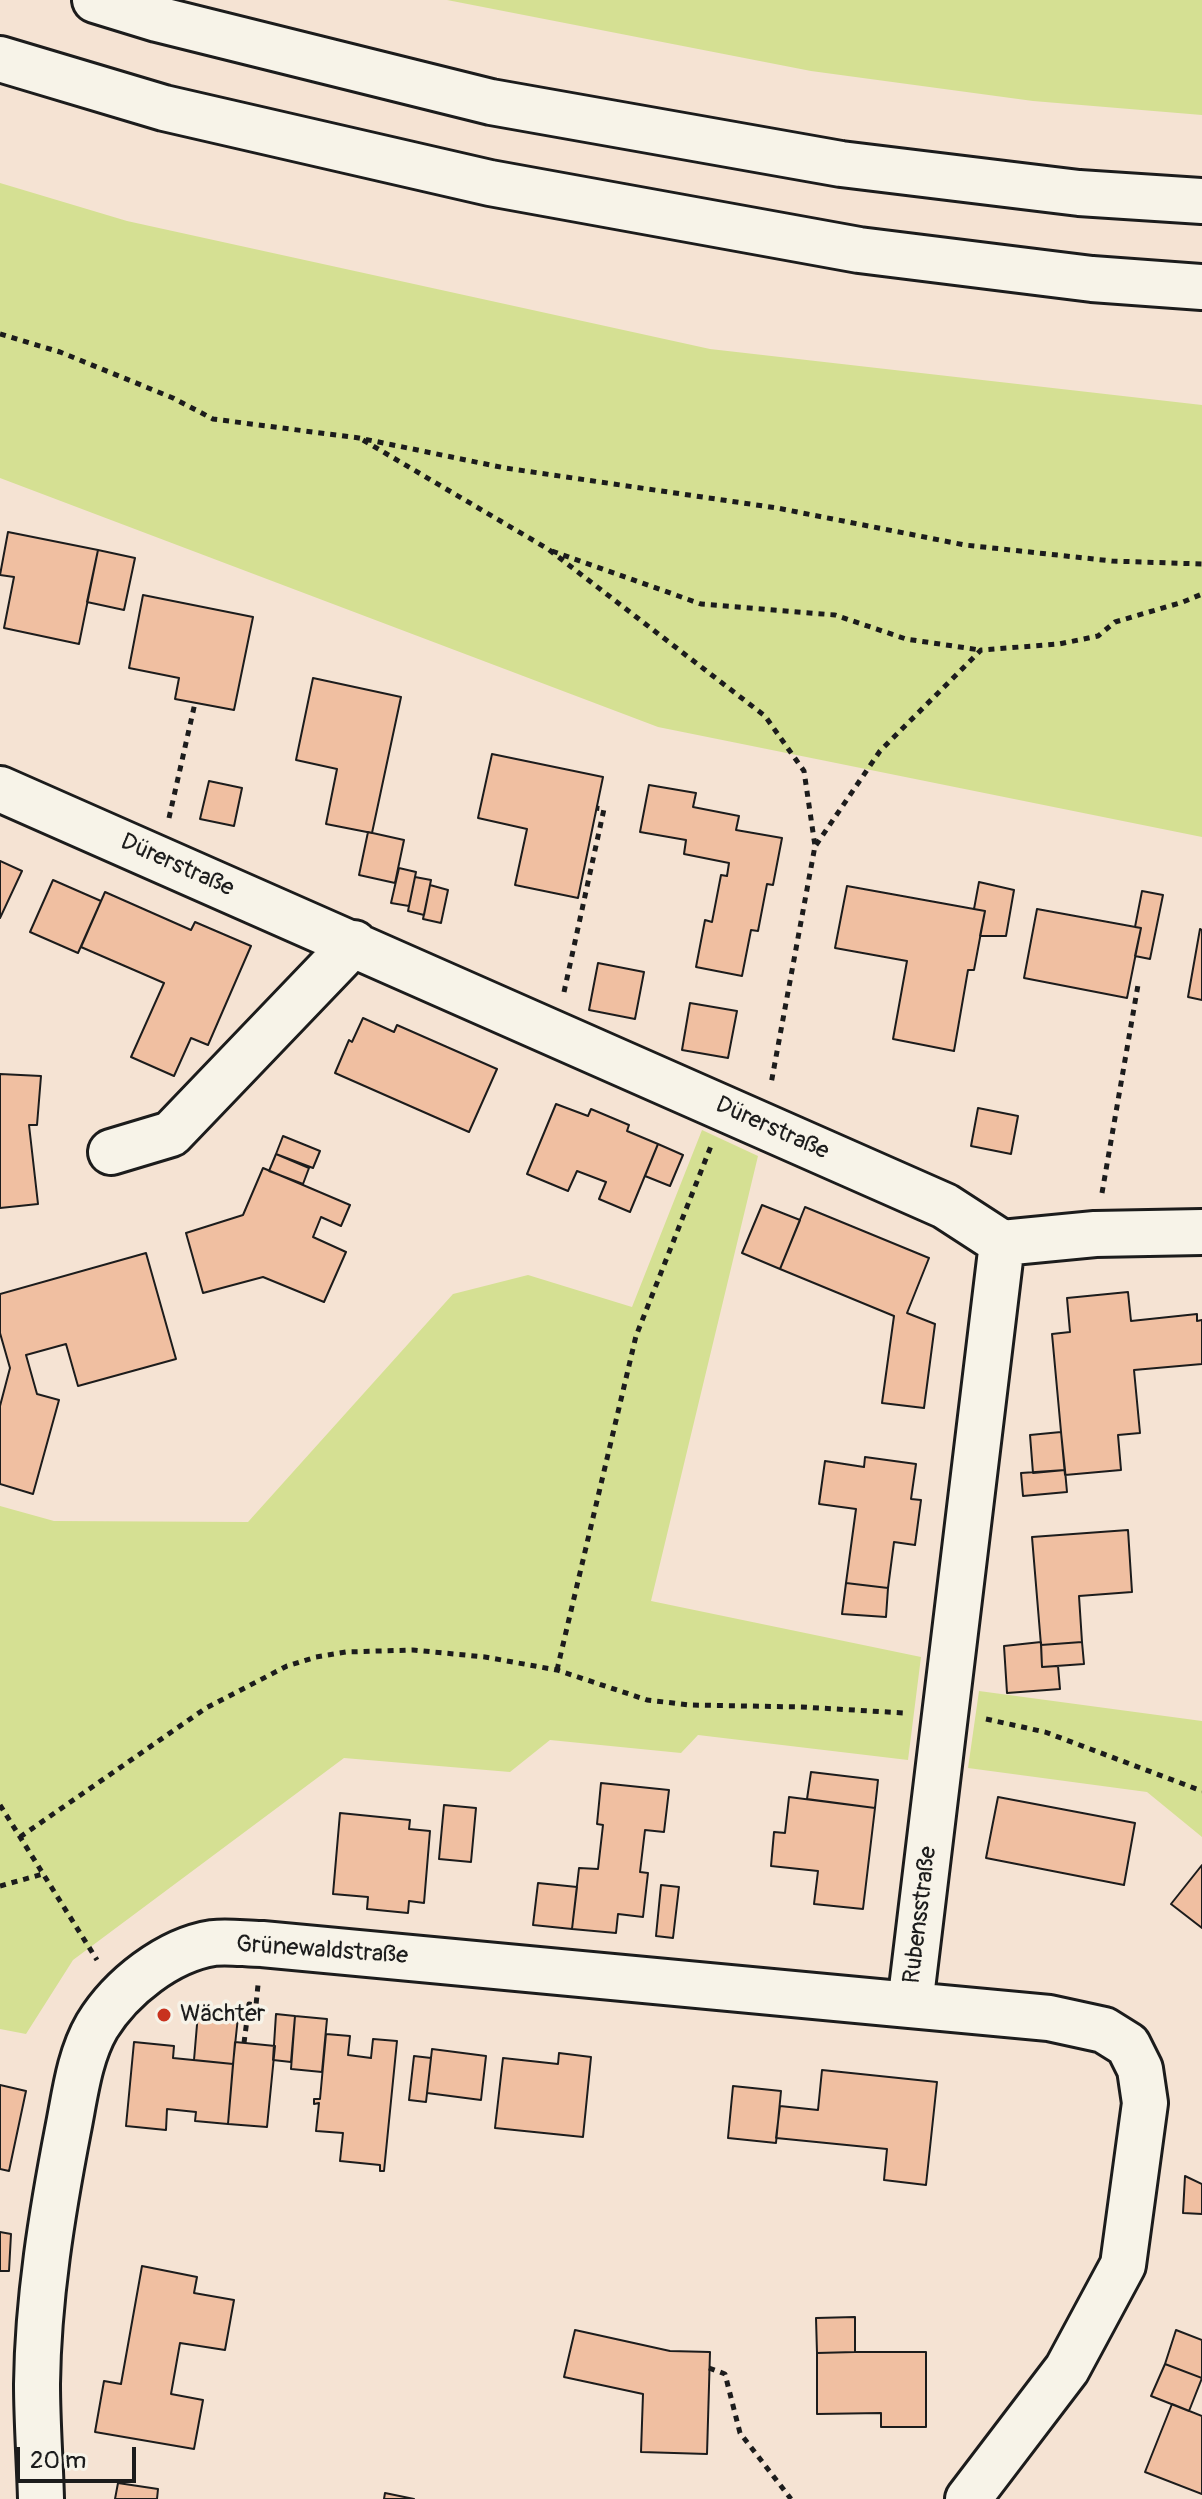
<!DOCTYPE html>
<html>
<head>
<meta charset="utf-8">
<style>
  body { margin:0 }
  #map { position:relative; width:1202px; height:2499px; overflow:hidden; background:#f5e3d3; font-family:Pangolin,sans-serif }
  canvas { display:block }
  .scale { position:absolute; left:16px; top:2447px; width:120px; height:36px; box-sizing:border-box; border:4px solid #1c1c1c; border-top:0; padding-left:10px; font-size:24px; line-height:28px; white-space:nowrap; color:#1c1c1c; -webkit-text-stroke:6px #f7f3e8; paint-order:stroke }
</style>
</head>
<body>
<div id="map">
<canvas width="1202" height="2499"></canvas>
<div class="scale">20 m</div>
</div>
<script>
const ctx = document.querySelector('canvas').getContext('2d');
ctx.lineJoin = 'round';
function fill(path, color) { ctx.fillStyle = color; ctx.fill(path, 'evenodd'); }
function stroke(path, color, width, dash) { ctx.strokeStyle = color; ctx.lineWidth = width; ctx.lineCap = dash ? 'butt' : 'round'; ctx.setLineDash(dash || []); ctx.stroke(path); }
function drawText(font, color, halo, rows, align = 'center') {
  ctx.font = font + ' Pangolin,sans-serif'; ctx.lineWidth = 7; ctx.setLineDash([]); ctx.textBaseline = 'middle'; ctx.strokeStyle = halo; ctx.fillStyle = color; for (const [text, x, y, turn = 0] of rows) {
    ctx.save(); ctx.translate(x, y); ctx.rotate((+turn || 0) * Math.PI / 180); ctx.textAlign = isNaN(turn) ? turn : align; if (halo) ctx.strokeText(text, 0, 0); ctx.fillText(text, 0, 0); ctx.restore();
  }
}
fill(new Path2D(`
  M447,0H1202V115L1033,101L811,71Z
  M0,183L127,221L710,349L1202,405V837L658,727L0,478Z
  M702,1130L758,1156L651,1601L921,1657L908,1760L698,1735L681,1753L550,1740L510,1772L344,1758L73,1960L26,2034L0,2029V1506L54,1521L248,1522L453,1294L528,1275L632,1307Z
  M979,1691L1202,1721V1837L1147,1792L968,1768Z`), '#d5e093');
const building = new Path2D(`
  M8,532L98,550L79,644L4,628L14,577L0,575Z
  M98,550L135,558L124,610L87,602Z
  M143,595L253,617L234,710L175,699L179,678L129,668Z
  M313,678L401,697L372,833L326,824L337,769L296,760Z
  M492,754L603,777L578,898L515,885L527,829L478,818Z
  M209,781L242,788L234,826L200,819Z
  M649,785L696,793L693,807L739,816L736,830L782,838L773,885L767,884L758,931L751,930L742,976L696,967L705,920L712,922L721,875L727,876L729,863L684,854L686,840L640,832Z
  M368,832L404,840L395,883L359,875Z
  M0,861L22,871L0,918Z
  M399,868L416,872L409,906L391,903Z
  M415,877L431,880L424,915L408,911Z
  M53,880L101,901L78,953L30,932Z
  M979,882L1014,890L1006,936H980L985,911L974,909Z
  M430,885L448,890L441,923L423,919Z
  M847,886L985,911L974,970H968L954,1051L893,1039L907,961L835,948Z
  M1142,891L1163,895L1150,959L1135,956L1141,928L1135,927Z
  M105,892L191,930L195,922L251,946L208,1045L191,1038L174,1076L131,1057L164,983L81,947Z
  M1037,909L1141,928L1127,998L1024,978Z
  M1200,929L1202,930V1000L1188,997Z
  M598,963L644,972L635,1019L589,1010Z
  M690,1003L737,1011L728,1058L682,1050Z
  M363,1018L394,1032L397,1025L497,1069L469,1132L335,1073L349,1040L352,1042Z
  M0,1074L41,1076L37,1125H29L38,1204L0,1208Z
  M556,1104L588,1116L591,1109L629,1125L627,1131L658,1144L630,1212L599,1199L606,1182L577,1171L568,1191L527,1174Z
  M978,1108L1018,1116L1011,1154L971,1146Z
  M283,1136L320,1151L313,1168L276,1154Z
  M658,1144L683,1155L670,1186L645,1176Z
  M276,1154L309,1168L303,1184L269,1171Z
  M263,1168L350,1205L341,1226L321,1217L313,1237L346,1252L324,1302L263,1277L203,1293L186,1233L243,1215Z
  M762,1205L800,1220L780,1269L742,1253Z
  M805,1207L929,1258L907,1313L935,1324L924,1408L882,1403L894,1316L780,1269Z
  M146,1253L176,1359L78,1386L66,1344L26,1355L37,1394L59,1400L33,1494L0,1484V1406L10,1368L0,1333V1294Z
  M1128,1292L1131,1321L1197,1314V1321L1202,1320V1364L1134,1370L1140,1433L1118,1435L1121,1470L1065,1475L1052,1334L1070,1332L1067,1298Z
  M1061,1432L1065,1470L1033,1473L1030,1435Z
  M865,1457L916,1464L911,1499L921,1500L915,1545L894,1542L888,1588L846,1583L856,1509L819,1504L825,1461L864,1467Z
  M1065,1470L1067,1492L1023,1496L1021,1473Z
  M1128,1530L1132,1592L1079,1596L1082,1642L1041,1645L1032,1537Z
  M846,1583L888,1588L886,1617L842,1614Z
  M1041,1642L1042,1667L1058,1666L1060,1689L1007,1693L1004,1646Z
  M1082,1642L1084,1664L1042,1667L1041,1645Z
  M811,1772L878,1780L875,1808L807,1799Z
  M601,1783L669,1790L664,1832L645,1830L640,1872L648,1873L643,1917L618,1914L616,1933L572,1929L579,1868L598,1869L603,1825L597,1824Z
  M789,1797L875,1808L863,1909L814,1904L818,1871L771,1866L774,1832L785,1833Z
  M998,1797L1135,1823L1124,1885L986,1858Z
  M444,1805L476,1808L471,1862L439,1859Z
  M340,1813L410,1820L409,1829L430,1831L424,1903L409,1901L408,1913L367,1909L368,1897L333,1894Z
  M1202,1865V1928L1171,1904Z
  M538,1883L577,1887L572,1929L533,1925Z
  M661,1885L679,1887L673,1938L656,1936Z
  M198,2013L238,2017L233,2064L194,2060Z
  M276,2014L295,2016L291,2062L273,2060Z
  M295,2016L327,2019L322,2072L291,2069Z
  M326,2034L350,2036L348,2055L371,2058L373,2039L397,2041L384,2171H380V2165L340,2161L343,2133L316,2131L319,2103L314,2104V2099H320Z
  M134,2042L174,2046L173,2058L233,2064L228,2124L195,2121L196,2112L167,2109L166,2130L126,2126Z
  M235,2042L275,2046L267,2127L228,2124Z
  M432,2049L486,2056L481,2100L427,2093Z
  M559,2053L591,2057L583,2137L495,2128L503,2058L558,2064Z
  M414,2056L431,2058L426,2102L409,2100Z
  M822,2070L937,2082L926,2185L884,2180L887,2149L776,2138L780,2106L818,2110Z
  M0,2085L26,2091L9,2171L0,2169Z
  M733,2086L781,2091L776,2143L728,2138Z
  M1185,2176L1202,2184V2214L1183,2213Z
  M0,2232L11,2234L9,2271H0Z
  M142,2266L197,2277L194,2293L234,2300L225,2350L180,2343L171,2394L203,2400L194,2449L95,2432L104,2381L121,2384Z
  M855,2317V2352L817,2353L816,2318Z
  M575,2330L670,2351L710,2352L707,2454L641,2452L643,2394L564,2377Z
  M1176,2330L1202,2340V2378L1165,2364Z
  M855,2352H926V2427H881V2413L817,2414V2353Z
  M1165,2364L1202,2378L1189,2411L1151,2396Z
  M1172,2404L1202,2416V2494L1145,2472Z
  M118,2483L158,2489L157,2499H115Z
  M385,2493L414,2499H384Z`);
fill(building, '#f0bfa1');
stroke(building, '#1c1c1c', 2);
const minor = new Path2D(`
  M0,789L945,1206L1002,1243L1095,1234L1202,1232
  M111,1152L171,1134L354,943
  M41,2499C40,2461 37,2422 37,2384C38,2299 52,2213 68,2130C75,2095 79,2057 97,2026C121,1987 168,1950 213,1943C229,1941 246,1944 262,1944L910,2005
  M968,2499L1067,2369L1123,2265L1145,2103L1140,2069L1128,2045L1104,2030L1049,2018L910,2005L1002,1243`);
const highway = new Path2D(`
  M95,0L157,19L491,102L841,164L1079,193L1202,201
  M0,59L164,108L490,183L859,250L1092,279L1202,287`);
stroke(minor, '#1c1c1c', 50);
stroke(highway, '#1c1c1c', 50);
stroke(new Path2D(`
  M0,334L60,352L173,398L213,419L359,438L505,468L777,508L965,545L1112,561L1202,564
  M363,440L548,549L765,716L804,771L815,846L771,1084
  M552,551L701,604L835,615L906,639L980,650
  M169,818L195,703
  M816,845L880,751L981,650L1059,644L1098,636L1115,622L1183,602L1202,594
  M564,992L604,809L596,808
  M1102,1193L1138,985
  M557,1670L636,1336L711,1146
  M986,1719L1045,1732L1202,1791
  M0,1805L97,1960
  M20,1837L206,1708L287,1666L316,1657L346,1652L413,1650L485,1657L557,1670L647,1700L690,1705L802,1707L904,1713
  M0,1886L43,1874
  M244,2043L249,2004L256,2005L258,1985
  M709,2368L725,2374L740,2433L791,2499`), '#1c1c1c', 5, [6, 6]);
stroke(minor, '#f7f3e8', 44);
stroke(highway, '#f7f3e8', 44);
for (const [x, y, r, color] of [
  [164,2015,8,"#c8321e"]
]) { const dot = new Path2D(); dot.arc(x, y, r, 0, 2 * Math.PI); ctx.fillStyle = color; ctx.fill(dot); stroke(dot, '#f7f3e8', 3); }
drawText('24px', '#1c1c1c', '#f7f3e8', [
  ["Dürerstraße",177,866,24],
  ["Dürerstraße",772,1129,24],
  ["Rubensstraße",921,1915,-83],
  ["Grünewaldstraße",322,1951,4]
]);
drawText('24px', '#1c1c1c', '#f7f3e8', [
  ["Wächter",180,2015]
], 'left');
</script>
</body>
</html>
